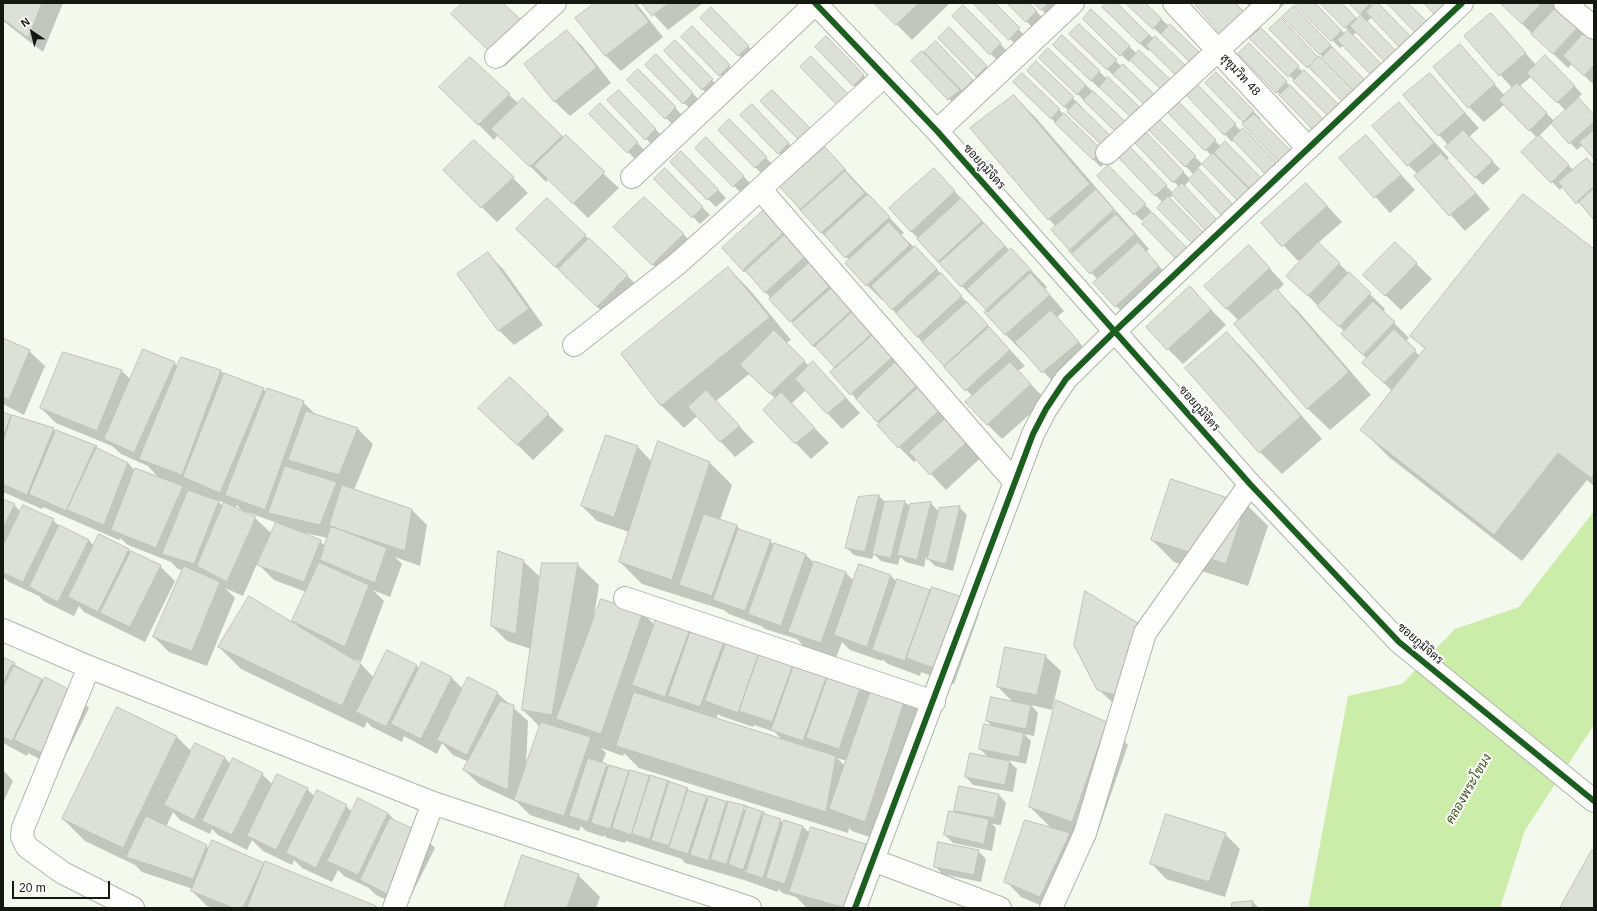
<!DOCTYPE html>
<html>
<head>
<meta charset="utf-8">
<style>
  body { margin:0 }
  #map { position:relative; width:1597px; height:911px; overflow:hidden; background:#f3f9ed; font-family:Arial,sans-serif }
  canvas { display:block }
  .frame { position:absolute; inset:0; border:4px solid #151811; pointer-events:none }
  .north { position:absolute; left:12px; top:12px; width:40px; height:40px; -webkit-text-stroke:3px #fff; paint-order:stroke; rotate:325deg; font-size:11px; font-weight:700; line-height:16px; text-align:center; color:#151811 }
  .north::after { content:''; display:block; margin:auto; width:14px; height:18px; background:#151811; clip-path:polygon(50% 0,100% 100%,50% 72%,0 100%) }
  .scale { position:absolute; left:12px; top:881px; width:98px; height:18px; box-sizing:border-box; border:2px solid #151811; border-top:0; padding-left:5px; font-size:12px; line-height:14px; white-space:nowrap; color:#151811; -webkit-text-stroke:3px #fff; paint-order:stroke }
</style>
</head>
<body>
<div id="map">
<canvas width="1597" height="911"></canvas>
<div class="frame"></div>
<div class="north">N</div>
<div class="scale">20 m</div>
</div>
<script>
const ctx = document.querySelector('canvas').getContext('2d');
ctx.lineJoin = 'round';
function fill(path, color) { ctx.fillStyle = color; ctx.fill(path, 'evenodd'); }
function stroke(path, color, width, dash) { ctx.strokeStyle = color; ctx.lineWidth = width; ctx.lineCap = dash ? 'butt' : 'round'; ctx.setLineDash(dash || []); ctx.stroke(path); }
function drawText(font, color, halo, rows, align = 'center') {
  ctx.font = font + ' Arial,Sarabun,sans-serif'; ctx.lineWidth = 4; ctx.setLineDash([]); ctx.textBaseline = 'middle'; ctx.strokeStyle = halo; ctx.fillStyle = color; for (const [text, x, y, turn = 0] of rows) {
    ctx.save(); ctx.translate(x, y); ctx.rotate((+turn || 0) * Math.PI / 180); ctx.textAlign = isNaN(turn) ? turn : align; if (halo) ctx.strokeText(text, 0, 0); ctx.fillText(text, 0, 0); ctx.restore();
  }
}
fill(new Path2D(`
  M1594,511V725L1525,830L1500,908H1308L1348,696L1402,684L1455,629L1519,607Z`), '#ccecaa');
fill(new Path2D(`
  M3,3H63L43,52L3,21Z
  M464,3H502L536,37L505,66L452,14Z
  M597,3H636L663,37L621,71L606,56L577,19Z
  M643,3H703L668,30Z
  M876,3H950L912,40Z
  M975,3H994L1026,37L1017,46Z
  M1009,3H1028L1044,19L1034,29Z
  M1035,3H1054L1059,8L1049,17Z
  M1108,3H1115L1200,81L1192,90L1150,49L1148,51L1103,7Z
  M1127,3H1144L1215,69L1206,77Z
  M1196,3H1236L1260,30L1261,29L1303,72L1297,83L1249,37L1237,48Z
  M1246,3H1286L1264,22Z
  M1295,3H1314L1345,34L1349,31L1322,3H1341L1358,20L1362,15L1350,3H1369L1373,6L1377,3L1372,17L1340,48Z
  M1504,3H1560L1594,28V85L1572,64L1568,68L1517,19Z
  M963,6L1008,52L998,61L953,16Z
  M1294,7L1338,53L1315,74L1271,29L1281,19L1318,58L1322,59L1323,57L1284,17Z
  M711,9L756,54L746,63L702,18Z
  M1491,14L1536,65L1545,56L1582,94L1567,108L1568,110L1594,115V157L1583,145L1577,150L1552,123L1539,136L1573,170L1594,166V219L1563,186L1560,190L1522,152L1537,138L1505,104L1484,122L1469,107L1460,46L1505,96L1513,89L1466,36ZM1532,76L1566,111L1554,121L1520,86Z
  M1084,19L1129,46L1137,54L1177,101L1221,147L1217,154L1212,156L1168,112L1177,104L1131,59L1129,62Z
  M1079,25L1122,67L1115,77L1071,33Z
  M692,28L736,73L727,82L682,37Z
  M949,29L994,75L984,84L940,38Z
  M567,31L582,46L611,83L570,116L554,101Z
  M1062,37L1146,115L1158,119L1202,164L1193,174L1148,128L1100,87L1099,88L1062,52Z
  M826,38L871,83L861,92L816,47Z
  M675,42L719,87L710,97L666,51Z
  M936,43L980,88L957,107L912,61Z
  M1249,44L1294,90L1325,141L1240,54Z
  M1048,50L1086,85L1137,136L1092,108L1040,58Z
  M656,55L700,101L691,110L646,65Z
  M470,58L519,104L523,100L619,188L588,218L548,179L546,182L498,135L494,140L441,87Z
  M1036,62L1081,106L1080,107L1069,111L1028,71Z
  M638,70L683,116L673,125L628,80Z
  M1022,74L1109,158L1101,167L1014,82Z
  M1216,74L1261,119L1245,123L1206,83Z
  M1430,74L1479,128L1469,137L1500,169L1483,185L1446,147L1448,145L1405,96Z
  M1198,87L1241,131L1232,142L1188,96Z
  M619,91L663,137L653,146L609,100Z
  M1014,96L1036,118L1149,249L1146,252L1174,282L1131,321L1116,306L1098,280L1052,230L1056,227L971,128Z
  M1399,103L1414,119L1449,158L1447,160L1490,209L1465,231L1416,176L1418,174L1408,165Z
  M600,104L644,150L635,159L590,114Z
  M752,105L796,151L786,160L741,115Z
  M729,120L774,166L763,175L719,130Z
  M1147,134L1190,179L1184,187L1163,203L1119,157L1129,148L1173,193L1179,187L1137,144Z
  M1366,136L1415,190L1390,213L1340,158Z
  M706,138L751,184L741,193L697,148Z
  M825,148L904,233L901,235L930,262L1025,366L1018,371L1046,400L1002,439L987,424L973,397L883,299L882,300L867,285L849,260L822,233L781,187Z
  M681,152L726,198L716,207L671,162Z
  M1108,166L1152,212L1142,221L1098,176Z
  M934,169L1010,251L1026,265L1047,287L1045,289L1064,311L1057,317L1093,358L1058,387L1022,349L1021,350L1006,335L985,312L987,310L978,300L977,301L962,286L911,231Z
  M444,170L513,178L528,193L497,222Z
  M665,170L710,215L700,224L655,179Z
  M547,199L643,291L612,321L532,244Z
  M1321,199L1342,222L1318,243L1385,309L1383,312L1409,338L1405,342L1420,356L1425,349L1412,336L1594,251V486L1587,480L1522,561L1389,457L1362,430L1392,391L1379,378L1367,359L1342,334L1345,332L1303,291L1304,259L1303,258L1298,261L1263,223Z
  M767,209L989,450L946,490L917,459L914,462L899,447L880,424L831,372L836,368L724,248Z
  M615,227L683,234L698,249L668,280Z
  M1395,243L1432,279L1401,310L1380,290Z
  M1249,246L1284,284L1277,291L1298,311L1371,395L1330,430L1308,409L1235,324L1239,321L1226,308Z
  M488,254L503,269L543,325L514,345L499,330Z
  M728,268L750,290L791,340L786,343L809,366L828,378L860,413L842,429L806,390L791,404L829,443L811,459L764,410L775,398L749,374L716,401L754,442L735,457L697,416L684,428L662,406L623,354Z
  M1190,288L1226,325L1183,364L1168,349Z
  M1227,333L1249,355L1322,439L1282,474L1260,452Z
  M3,340L29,351L45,366L24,415L3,404Z
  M174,363L178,366L221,371L225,375L263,389L266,392L303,402L317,416L358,429L373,444L354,490L412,510L427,525L420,566L395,557L402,564L390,597L373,590L384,601L361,662L354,659L353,660L361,664L374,678L416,666L420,669L422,664L452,678L463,689L497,693L528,721L526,767L540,727L523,710L531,649L507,641L492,626L523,561L539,576L538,586H540L577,564L599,585L594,616L642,613L655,625L658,615L907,693L929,715L887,843L852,831L849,828L848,833L639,768L624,753L623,756L601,748L606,753L602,763L610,767L687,789L691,792L706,797L709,799L780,820L784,824L785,821L803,827L810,833L865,845L881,860L865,908H810L806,907L796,897L782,893L779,889L778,892L744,880L685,863L682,859L626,841L625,843L607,838L604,835V837L586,831L581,826L579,831L530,815L517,802L480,785L464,770L469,762L453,755L442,743L437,754L404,736L402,742L372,727L367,722L364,728L241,669L219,647L299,626L293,621L306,592L274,580L259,565L268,544L266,543L243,596L225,588L235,598L207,666L169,652L154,637L183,570L178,569L171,562L128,545L120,538L119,540L43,507L42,509L3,492V413L12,418L53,429L56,432L96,447L101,451L128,463L135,471L159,478L148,466L121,454L112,446L56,423L41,408L121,370L131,380ZM217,500L225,503L223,506ZM237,505L243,512L235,508ZM247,512L277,523L272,534L255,518L246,513ZM300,532L328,538L325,546L320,541ZM718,714L721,716L753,727L754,725L775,732L782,740L716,719ZM837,758L847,761L845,766Z
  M510,378L564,430L533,460L480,408Z
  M607,436L638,447L652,462L659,442L710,463L732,485L720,520L737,526L742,531L770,541L774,545L806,555L814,563L846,573L854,581L859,566L891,576L897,582L931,593L964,599L979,614L954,684L921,672L920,676L888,664L882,659V661L850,650L842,642L836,658L804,647L797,639L765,629L761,626L729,614L724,610L642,584L620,562L629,532L597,521L582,506Z
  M879,496L886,503L905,502L911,507V505L931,503L939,512L959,507L967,515L953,571L935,566L926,557L924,567L906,562L900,557L898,565L881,561L874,554L872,559L854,555L846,547L859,498Z
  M3,500L14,505L21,512L53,520L59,526L89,540L94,546L128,550L160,566L175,581L145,642L84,612L79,606L74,616L45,602L39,596L9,582L3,577Z
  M1246,504L1268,526L1248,586L1174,562L1152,540Z
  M1086,593L1138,624L1153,639L1114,704L1098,689Z
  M1045,656L1061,671L1052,710L1031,705L1038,713L1034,736L1024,734L1031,741L1026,764L1008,760L1017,769L1013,792L973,785L966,777L989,758L980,749L994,728L987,721L1013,702L998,687Z
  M3,658L44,681L74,692L89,708L59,769L28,753L27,756L3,743Z
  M117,708L177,737L192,752L225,758L231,764L262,774L273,785L307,789L315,797L346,806L352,812L388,813L396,822L420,833L435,848L405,908L376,895L369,888L344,876L338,870L332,882L302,868L294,860L292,865L263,851L252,840L247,850L218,835L212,829L210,834L180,820L173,812L166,827L206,846L210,849L263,864L377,908H213L207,906L192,891L193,889L142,872L135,865L85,841L63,819Z
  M1106,723L1128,745L1094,843L1070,835L1084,849L1047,908L1021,897L1006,881L1052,829L1030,807Z
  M3,770L13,781L3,803Z
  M999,795L1006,803L1001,825L992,824L996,828L992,851L953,843L945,835L959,814L955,810Z
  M1225,834L1240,849L1225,897L1166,879L1151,863Z
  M978,851L986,859L981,882L942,874L935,866Z
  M578,875L600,897L596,908H505Z
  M1253,902L1259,908H1232L1233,904Z`), '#0003');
const building = new Path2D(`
  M3,3H42L28,38L3,19Z
  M462,3H503L522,21L490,52L451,14Z
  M595,3H634L649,22L605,56L575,18Z
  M642,3H669L652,16Z
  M874,3H919L896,25Z
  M973,3H995L1020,28L1009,40Z
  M1007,3H1029L1037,11L1026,22Z
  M1034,3H1049L1041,10Z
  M1106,3H1117L1149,35L1140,44L1102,7Z
  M1126,3H1145L1162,19L1153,29Z
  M1194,3H1235L1244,13L1221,34Z
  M1294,3H1315L1342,31L1331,41Z
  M1320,3H1342L1356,18L1345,28Z
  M1349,3H1371L1360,14Z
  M1375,3H1378L1414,40L1403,51L1366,12Z
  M1387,3H1408L1432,27L1421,38Z
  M1424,3H1446L1453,10L1441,21Z
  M1502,3H1542L1522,24L1501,4Z
  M1560,3L1582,23L1553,54L1531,34Z
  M963,5L1001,43L990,55L952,16Z
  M1294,6L1331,45L1320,55L1282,17Z
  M711,7L749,46L738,56L700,18Z
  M1091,9L1130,46L1120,56L1083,19Z
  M1491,13L1526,53L1499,76L1464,36Z
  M1361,15L1399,54L1388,65L1350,26Z
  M1281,18L1318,57L1307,68L1269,29Z
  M1079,24L1117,60L1107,70L1069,34Z
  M1170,24L1208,61L1198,70L1161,34Z
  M1592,24L1594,26V65L1584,76L1563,56Z
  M692,26L730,65L719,76L681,37Z
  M949,27L987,66L976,77L938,38Z
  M1261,28L1299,66L1288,77L1249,38Z
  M567,30L597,67L554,102L524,64Z
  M1348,30L1386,69L1375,79L1337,40Z
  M1062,35L1100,71L1091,81L1053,45Z
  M826,36L864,75L853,86L815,47Z
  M1155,36L1193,73L1184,83L1146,46Z
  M675,40L713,79L702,90L664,51Z
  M936,41L973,80L962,91L924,52Z
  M1249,43L1287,81L1276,93L1238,54Z
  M1460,44L1495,84L1468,108L1433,67Z
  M1332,47L1370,85L1359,96L1321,58Z
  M1048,48L1086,85L1077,95L1039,58Z
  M1139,50L1177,86L1168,96L1130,60Z
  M922,51L960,90L948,100L911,61Z
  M656,54L693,93L683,104L645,65Z
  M1545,55L1575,86L1557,103L1527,73Z
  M811,56L849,95L838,106L800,67Z
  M1319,56L1357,94L1346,105L1309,67Z
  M470,57L510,94L478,125L439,87Z
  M1036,61L1074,97L1064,107L1027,71Z
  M1123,64L1161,101L1151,111L1113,74Z
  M638,69L676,107L665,119L627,80Z
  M1304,70L1342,108L1331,119L1293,81Z
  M1216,72L1254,111L1243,122L1205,83Z
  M1022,73L1060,109L1051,119L1013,82Z
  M1430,73L1465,113L1438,136L1403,95Z
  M1108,77L1147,114L1137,123L1099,87Z
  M1517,83L1547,113L1529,131L1499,100Z
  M1198,85L1236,124L1224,135L1187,96Z
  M1290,85L1328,124L1317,134L1279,95Z
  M619,90L656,129L645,140L607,100Z
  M772,90L810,128L798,139L760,101Z
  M1093,91L1131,127L1121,137L1083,100Z
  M1014,95L1090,184L1048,220L970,128Z
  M523,98L562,136L530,167L491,129Z
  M1579,98L1594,115V122L1569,144L1551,123Z
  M1178,101L1216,140L1205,151L1167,112Z
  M1076,102L1114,139L1105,148L1067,112Z
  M1399,102L1434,143L1407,166L1372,126Z
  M600,103L638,142L627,153L589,114Z
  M752,104L789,143L778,154L740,115Z
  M1064,113L1102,150L1093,160L1055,123Z
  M1254,114L1292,152L1280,163L1242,124Z
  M1158,118L1196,156L1185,167L1147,128Z
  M729,119L767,157L755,168L718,130Z
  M1243,128L1281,167L1269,178L1232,139Z
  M1463,130L1493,161L1475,178L1445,147Z
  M1594,130V159L1579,142Z
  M1147,133L1184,172L1173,183L1135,143Z
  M566,135L605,172L573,204L534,166Z
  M1366,135L1401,175L1374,198L1339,158Z
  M1539,135L1569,165L1551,183L1521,152Z
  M706,137L744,176L733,187L695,148Z
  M474,140L514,177L481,208L443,170Z
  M1225,141L1263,180L1252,191L1214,153Z
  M1129,146L1167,185L1155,196L1118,157Z
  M825,147L846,170L801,210L780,187Z
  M681,151L719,190L707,200L670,162Z
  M1213,153L1252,192L1240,203L1202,164Z
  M1441,153L1476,193L1449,216L1414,176Z
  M1587,158L1594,166V188L1576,204L1558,182Z
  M1108,165L1146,204L1134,215L1097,176Z
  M665,168L703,207L692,218L654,179Z
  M934,168L955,191L911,232L889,208Z
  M1199,169L1237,209L1225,219L1188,180Z
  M844,170L865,193L821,233L800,210Z
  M1182,183L1219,222L1208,233L1171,194Z
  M1306,183L1327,206L1282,247L1261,223Z
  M1594,187V220L1578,201Z
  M1096,189L1117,213L1072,253L1051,230Z
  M868,194L890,217L845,258L824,234Z
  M1523,194L1594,249V474L1591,478L1558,453L1494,535L1360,430L1425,348L1410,336Z
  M1168,196L1206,235L1195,246L1157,208Z
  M644,197L684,234L652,265L613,227Z
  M547,198L586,235L555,267L516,229Z
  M961,198L982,221L938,262L917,239Z
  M767,207L788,231L744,272L722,248Z
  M1113,211L1135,234L1090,274L1069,251Z
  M1153,213L1191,252L1180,263L1142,224Z
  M889,222L910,245L866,286L845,263Z
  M984,223L1005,246L961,287L939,263Z
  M788,229L810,252L765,293L744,269Z
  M589,238L628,275L597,307L558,269Z
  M1138,242L1159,266L1115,307L1093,283Z
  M1318,242L1340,263L1308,296L1286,276Z
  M1395,242L1417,263L1385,296L1363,275Z
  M1249,245L1270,268L1226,309L1204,286Z
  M915,246L937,269L892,310L871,286Z
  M1011,248L1032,271L988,312L967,289Z
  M488,252L529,309L498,331L457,274Z
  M814,258L834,282L790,322L769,299Z
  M728,267L770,317L661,406L621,354Z
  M1029,271L1050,295L1005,335L984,312Z
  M1349,272L1371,293L1339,327L1317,306Z
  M941,273L962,296L917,337L896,313Z
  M837,283L858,306L814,347L792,323Z
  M1190,286L1211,310L1167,350L1146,327Z
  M1276,288L1349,372L1307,409L1234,324Z
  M1373,301L1395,322L1363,355L1341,334Z
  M967,302L988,325L944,366L922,342Z
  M858,305L880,328L835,368L814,345Z
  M1051,310L1079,342L1042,373L1015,342Z
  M989,327L1010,350L965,391L944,367Z
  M1394,329L1416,350L1384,383L1362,363Z
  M774,330L805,361L770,394L740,365Z
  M874,332L895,355L850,395L830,372Z
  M1227,332L1301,416L1259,453L1185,368Z
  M3,338L30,350L9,400L3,397Z
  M143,349L175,362L134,453L104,439Z
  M63,352L122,370L97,431L40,408Z
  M181,357L221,370L182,475L139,459Z
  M900,358L921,382L877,422L856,399Z
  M813,361L846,398L827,414L795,379Z
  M1010,362L1031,384L987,425L965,402Z
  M224,373L264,388L220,493L183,477Z
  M510,377L549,414L517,445L478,408Z
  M922,384L943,407L898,448L877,425Z
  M267,388L304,401L265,510L225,495Z
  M706,390L740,426L720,442L688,407Z
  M781,392L815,428L795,444L763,410Z
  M306,411L358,428L339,475L288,460Z
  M953,411L975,435L930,475L909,452Z
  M3,412L11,415L3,438Z
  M12,415L54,428L27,495L3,484V442Z
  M56,430L97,446L66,511L29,494Z
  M606,435L638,446L614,517L581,506Z
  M658,441L710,462L672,580L619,562Z
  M95,447L128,463L104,525L67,510Z
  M285,466L337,482L320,525L268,513Z
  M135,468L183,486L156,548L111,530Z
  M1171,479L1246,504L1226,564L1151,540Z
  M342,485L412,509L405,551L329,526Z
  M188,490L219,501L194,564L162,554Z
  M879,495L865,552L845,548L858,497Z
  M3,499L15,504L3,528Z
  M905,501L891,558L872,554L884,502Z
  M224,502L256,517L227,582L197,566Z
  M931,502L917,560L897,555L910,504Z
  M23,505L54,519L23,582L3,573V546Z
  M960,506L946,564L927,559L939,508Z
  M704,514L737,525L712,596L679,585Z
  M276,522L321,540L304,582L257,565Z
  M59,525L89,540L58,602L29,587Z
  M331,526L387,548L375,583L320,560Z
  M738,529L771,540L745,611L713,600Z
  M99,534L129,549L98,612L68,597Z
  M774,543L806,554L781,626L748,614Z
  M131,551L161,565L130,627L100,613Z
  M498,551L524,560L516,634L491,626Z
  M814,561L846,572L821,643L788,632Z
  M319,562L369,585L345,647L292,621Z
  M542,563H578L552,715L522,710Z
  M859,564L891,575L867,647L834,635Z
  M184,566L220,582L192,651L153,637Z
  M897,579L930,590L905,661L872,650Z
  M932,587L965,598L939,670L906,658Z
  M1085,591L1138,623L1116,695L1097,690L1074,645Z
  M249,596L361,664L342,706L218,647Z
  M601,599L643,612L601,734L556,719Z
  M658,614L691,626L665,697L632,685Z
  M693,624L726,636L700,707L668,696Z
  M730,631L763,642L738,713L705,701Z
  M764,640L798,651L772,722L739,711Z
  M1005,647L1046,655L1037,695L997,687Z
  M387,650L417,665L386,727L356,712Z
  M3,657L15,663L3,687Z
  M796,659L829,670L803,741L771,730Z
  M422,662L452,677L421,739L391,724Z
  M12,665L42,679L12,741L3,737V684Z
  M831,667L864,678L839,749L806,738Z
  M45,677L74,692L44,754L14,740Z
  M468,677L498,692L467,755L437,740Z
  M874,681L907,693L865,822L829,809Z
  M634,692L836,756L826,812L616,746Z
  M991,697L1031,705L1026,729L986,721Z
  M1056,700L1107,722L1072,822L1029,807Z
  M500,701L514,705L508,790L463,770Z
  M117,707L177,736L123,848L62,819Z
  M541,722L591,737L564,816L514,800Z
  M984,724L1024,733L1019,757L979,749Z
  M195,743L225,757L194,820L164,805Z
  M970,753L1010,761L1005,785L965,777Z
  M233,758L263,773L232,835L202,821Z
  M588,758L607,764L588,822L569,816Z
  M609,765L629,771L610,829L591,823Z
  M630,770L650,776L631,835L612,828Z
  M277,774L308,788L276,850L247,836Z
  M650,775L669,781L651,840L632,834Z
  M668,781L688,788L669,846L650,840Z
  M959,786L999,794L994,818L954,811Z
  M317,790L347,805L316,868L286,853Z
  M687,790L707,796L688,854L669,848Z
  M709,796L728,802L710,861L690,855Z
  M358,798L388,813L358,875L327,861Z
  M727,801L747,806L728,865L709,859Z
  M745,806L764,812L746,871L727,864Z
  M949,811L989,819L984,844L944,835Z
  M762,813L781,819L763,878L743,872Z
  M1166,814L1226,833L1209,882L1150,864Z
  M146,816L207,845L193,879L126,857Z
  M390,818L420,832L389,895L360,880Z
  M784,820L803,826L785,884L766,878Z
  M1025,820L1070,833L1040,897L1004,882Z
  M811,827L866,844L845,908L789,892Z
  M212,840L264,863L243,908H233L191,891Z
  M938,842L979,850L974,875L934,867Z
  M1592,850L1594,851V908H1560Z
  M522,855L579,874L567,908H504Z
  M265,861L376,906V908H247Z
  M1253,901L1252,908H1231L1232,903Z`);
fill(building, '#dce0d7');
stroke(building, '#bec3b9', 1);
const minor = new Path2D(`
  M815,3L937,131L1250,484L1399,642L1594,801
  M1174,3L1307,147
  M1565,3L1594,28
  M496,57L555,3
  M937,131L1073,3
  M1107,153L1269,3
  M632,177L816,3
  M760,189L1015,482
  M574,345L676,265L713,232L884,76
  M625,598L934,702
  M3,630L89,667L433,803L750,908
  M89,667L23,828L22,837L27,847L63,873L133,908
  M873,860L1000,908
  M394,908L433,803
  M855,908L1033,434L1046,409L1066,379L1115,331L1462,3
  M1051,908L1085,833L1145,633L1250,484`);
stroke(minor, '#b0b5ac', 24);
stroke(minor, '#fdfefc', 22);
stroke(new Path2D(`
  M815,3L937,131L1250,484L1399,642L1594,801
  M855,908L1033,434L1046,409L1066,379L1115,331L1462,3`), '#1b5e20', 6);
drawText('12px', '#151811', '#fff', [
  ["สุขุมวิท 48",1240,75,47],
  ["ซอยภูมิจิตร",984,167,48],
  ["ซอยภูมิจิตร",1199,409,49],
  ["ซอยภูมิจิตร",1420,644,41]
]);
drawText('italic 13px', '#3c561a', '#fff', [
  ["คลองพระโขนง",1469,789,-60]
]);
</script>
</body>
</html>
